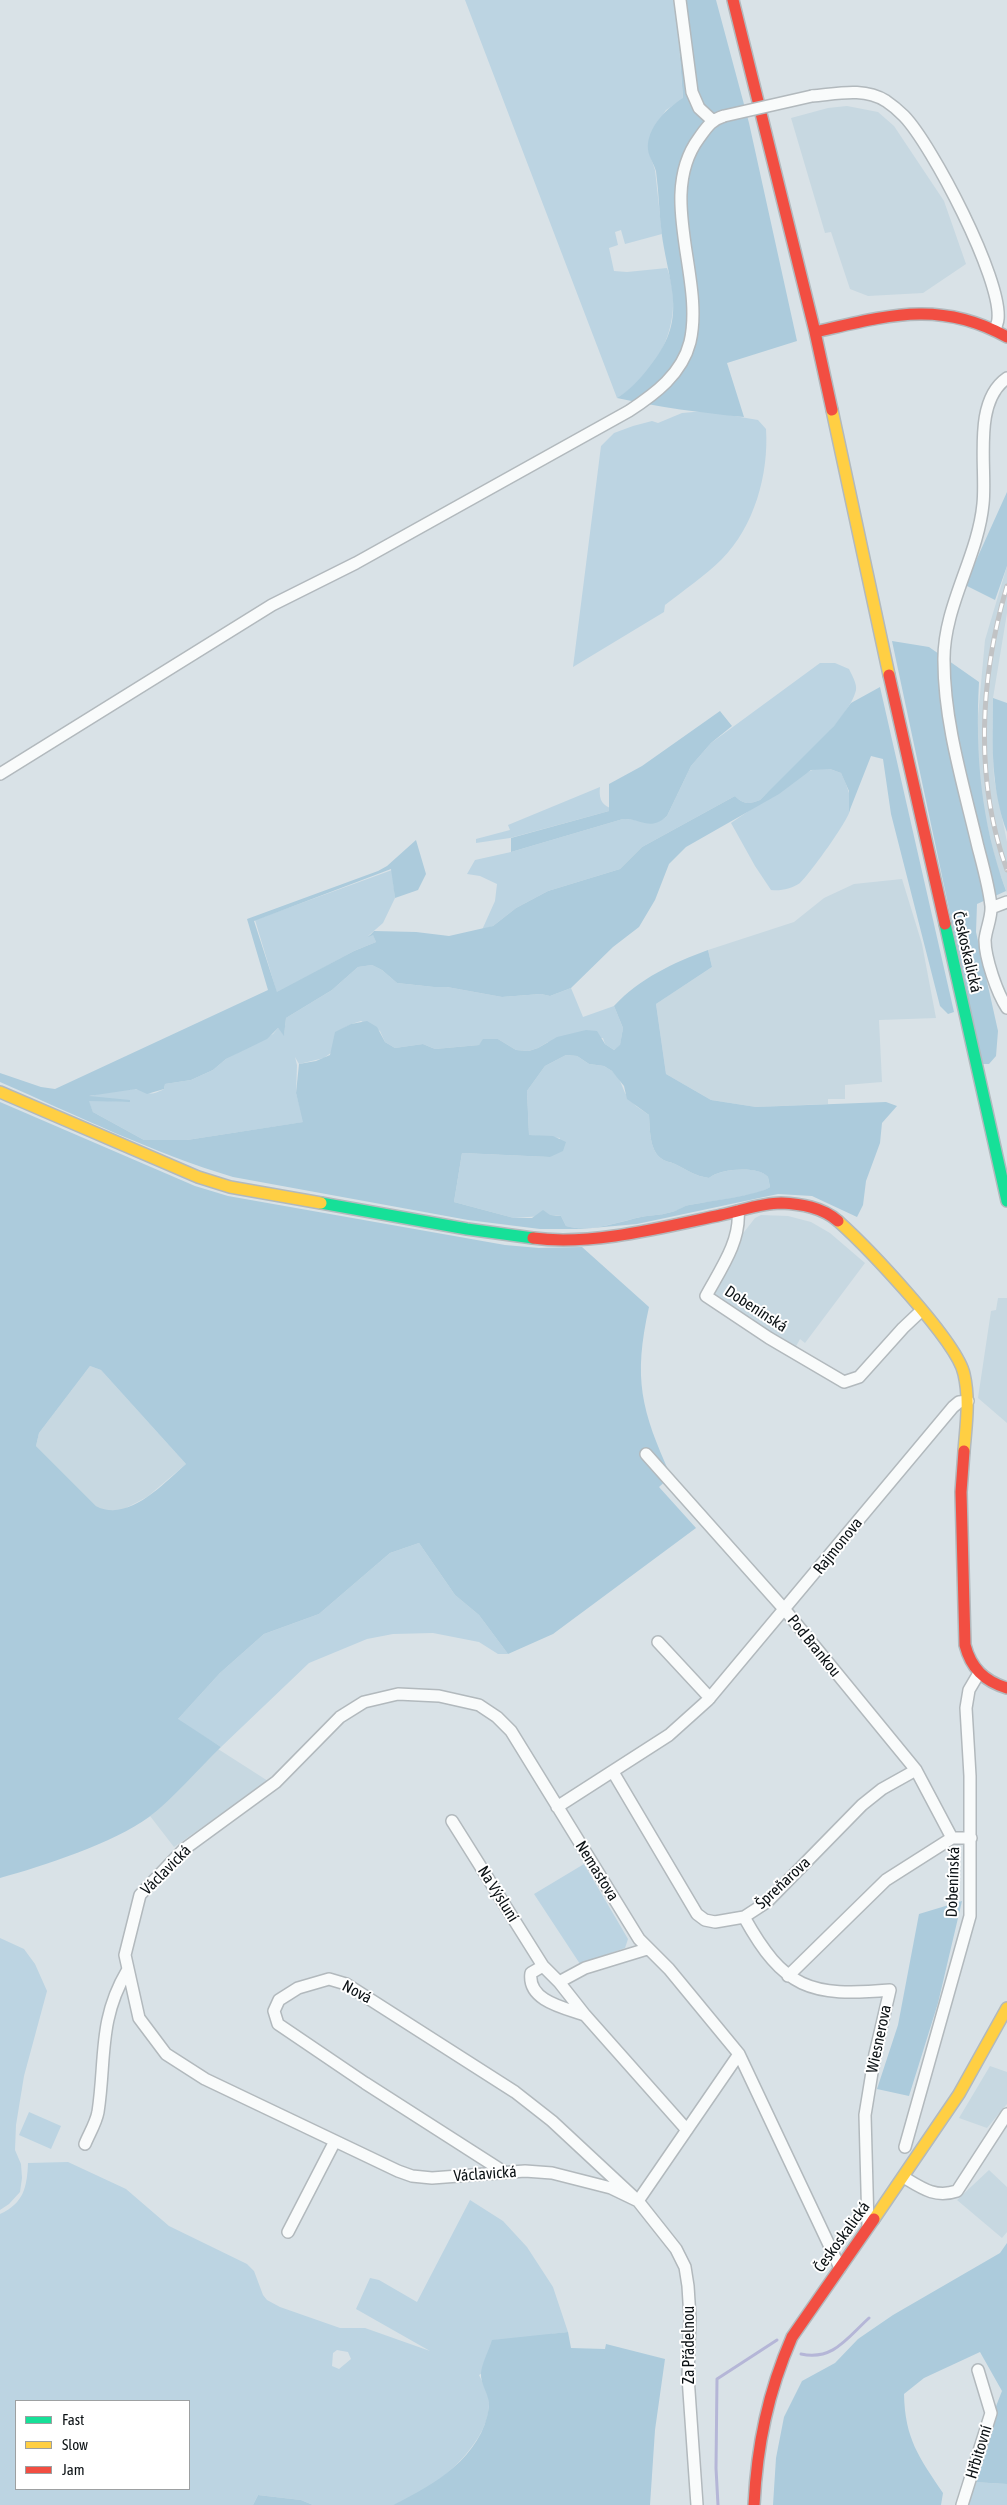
<!DOCTYPE html>
<html>
<head>
<meta charset="utf-8">
<style>
  body { margin:0 }
  #map { position:relative; width:1007px; height:2505px; overflow:hidden; background:#d9e2e7; font-family:"Asap Condensed",sans-serif }
  canvas { display:block }
  .legend { position:absolute; left:15px; top:2400px; width:175px; height:90px; box-sizing:border-box; background:#fff; border:1px solid #9da0a1; margin:0; padding:6px 9px; list-style:none; font-size:15px; color:#0b1114 }
  .legend li { display:flex; align-items:center; gap:10px; height:25px }
  .legend b { width:25px; border:1px solid #9da0a1 }
</style>
</head>
<body>
<div id="map">
<canvas width="1007" height="2505"></canvas>
<ul class="legend">
<li><b style="height:6px;background:#16e098"></b>Fast</li>
<li><b style="height:6px;background:#ffcf43"></b>Slow</li>
<li><b style="height:6px;background:#f24e42"></b>Jam</li>
</ul>
</div>
<script>
const ctx = document.querySelector('canvas').getContext('2d');
ctx.lineJoin = 'round';
function fill(path, color) { ctx.fillStyle = color; ctx.fill(path, 'evenodd'); }
function stroke(path, color, width, dash) { ctx.strokeStyle = color; ctx.lineWidth = width; ctx.lineCap = dash ? 'butt' : 'round'; ctx.setLineDash(dash || []); ctx.stroke(path); }
function drawText(font, color, halo, rows, align = 'center') {
  ctx.font = font + ' "Asap Condensed",sans-serif'; ctx.lineWidth = 4; ctx.setLineDash([]); ctx.textBaseline = 'middle'; ctx.strokeStyle = halo; ctx.fillStyle = color; for (const [text, x, y, turn = 0] of rows) {
    ctx.save(); ctx.translate(x, y); ctx.rotate((+turn || 0) * Math.PI / 180); ctx.textAlign = isNaN(turn) ? turn : align; if (halo) ctx.strokeText(text, 0, 0); ctx.fillText(text, 0, 0); ctx.restore();
  }
}
fill(new Path2D(`
  M847,106L878,112L894,126L944,201L966,264L923,293L868,296L850,289L831,232L825,233L791,118L828,108Z
  M1007,566V613L993,698L992,727L994,778L1007,842V893L997,866L985,816L979,780L977,727L985,640Z
  M902,879L922,944L936,1018L879,1020L882,1082L845,1085V1099H828V1104L756,1107L711,1100L666,1074L656,1004L712,967L708,950L794,922L824,898L854,884Z
  M761,1215L788,1216L811,1222L830,1233L865,1263L805,1343L800,1339L794,1350L710,1296L741,1236L755,1218Z
  M998,1298H1007V1423L978,1398L991,1311L996,1310Z
  M90,1366L101,1370L186,1464L147,1497L122,1510L106,1511L96,1506L36,1446L39,1433Z
  M218,1749L268,1781L174,1847L150,1816Z
  M990,2066L1007,2072V2104L987,2128L959,2118Z
  M989,2170L1007,2187V2232L1002,2238L957,2200Z`), '#c7d8e1');
fill(new Path2D(`
  M465,0H678L680,19L678,32L683,99L666,110L655,127L648,149L655,170L662,234L625,244L621,230L615,232L618,245L609,248L614,271L627,272L667,268C685,317 662,371 617,398Z
  M705,411L758,420L766,429C769,474 754,527 722,559C705,576 684,590 665,605L664,612L573,667L601,446L614,433L633,426L652,421L658,423L682,413Z
  M820,663H835L849,669C852,675 857,684 856,690C850,719 783,779 760,800C749,804 744,805 735,796L642,847L620,869L548,891L516,908L493,926L482,930L495,901L497,884L480,876L467,874L475,860L511,852L623,819C639,818 653,829 667,816L691,766L711,743Z
  M817,768L830,769L841,773C847,786 852,796 850,810C848,821 809,875 800,883C791,889 781,891 771,890L755,866L731,823L803,774Z
  M600,787C599,796 600,804 610,808L609,811L510,838L476,843V839L510,830L508,825Z
  M392,870L395,898L383,923L368,936L373,934L376,942L354,951L277,993L255,920Z
  M372,965L382,970L397,983L434,987H447L502,997L541,994L550,996L571,988L583,1017L614,1006L623,1028L620,1046L614,1050L605,1044L603,1038L548,1042L538,1048L529,1051L516,1050L498,1039L484,1040L479,1045L435,1049L423,1044L395,1048L385,1042L380,1031L361,1021C343,1026 334,1033 332,1052L324,1058L299,1064L295,1057L297,1065L296,1093L304,1122L187,1140H144L93,1112L88,1100L130,1102L87,1097C102,1093 119,1089 134,1089C148,1089 146,1099 164,1089L165,1084L191,1080L213,1070L226,1059L273,1034L278,1028L284,1035L286,1018L332,990L358,967Z
  M566,1055L577,1056L589,1064L604,1066L612,1071L618,1076L625,1093L636,1106L649,1115C650,1128 649,1151 662,1159C666,1162 672,1162 677,1165C689,1171 695,1176 709,1178C719,1169 759,1165 768,1177L770,1187C760,1196 704,1202 689,1205C684,1206 680,1210 675,1211C664,1215 652,1215 641,1217C617,1222 590,1233 566,1226L561,1216L556,1215L514,1218L454,1202L462,1153L550,1157L560,1138L529,1135L527,1091L545,1066Z
  M419,1543L455,1595L479,1615L508,1654H498L479,1642L433,1633L393,1634L367,1639L309,1663L221,1747L177,1720L220,1673L264,1634L319,1614L390,1553Z
  M584,1864L628,1939L625,1948L580,1964L534,1894Z
  M0,1938L24,1949L35,1964L47,1991L24,2076L16,2125L15,2150L21,2164L22,2178L20,2192L9,2204L0,2210Z
  M29,2112L61,2126L51,2149L19,2135Z
  M68,2162L126,2189L169,2226L247,2264L254,2271L263,2295L267,2300L280,2307L340,2328H365L430,2351L356,2309L370,2278L379,2280L417,2302L470,2200L503,2221L527,2247L553,2287L568,2332L551,2334L479,2375C484,2385 489,2393 489,2404C489,2445 430,2495 393,2505C386,2505 377,2505 370,2505C351,2505 332,2505 313,2505L301,2500L258,2495L253,2505H0V2214C24,2203 27,2187 28,2163ZM337,2350L348,2352L351,2359L339,2369L332,2366L333,2353ZM16,2401H189V2489H16Z
  M973,2482L1007,2484V2505H965Z`), '#bcd4e2');
fill(new Path2D(`
  M678,0H716L749,123L797,341L727,363L744,417C701,413 659,407 617,398C630,390 641,378 650,366C688,319 670,289 662,236C659,214 659,193 656,171C654,164 649,157 648,150C646,128 667,108 683,98L678,32L680,19Z
  M1007,492V566L995,600L965,585Z
  M892,641L929,647L979,682C975,756 981,821 1006,891L977,904L976,932L998,1031L996,1056L989,1064H982Z
  M880,687L954,1012L948,1014L940,1006L891,814L883,759L871,756L849,812V791L841,773L830,769L811,770L779,794L686,847L669,864L655,900L639,927L613,947L571,988L550,996L541,994L502,997L447,987H434L397,983L382,970L372,965L358,967L332,990L286,1018L284,1036L278,1028L267,1039L226,1059L213,1070L191,1080L165,1084L164,1089L147,1094L136,1089L89,1096L130,1100V1102L89,1101L93,1112L144,1140H187L303,1122L296,1093L299,1064L316,1061L330,1055L335,1032L351,1024L367,1021L377,1027L385,1042L395,1048L423,1044L435,1049L479,1045L483,1039H498L516,1050L529,1051L538,1048L557,1037L586,1030L597,1031L605,1044L614,1050L620,1045L623,1028L614,1006C640,978 673,963 708,950L712,967L656,1004L666,1074L711,1100L756,1107L886,1102L897,1106L882,1123L880,1143L866,1181L863,1205L857,1217L812,1196L778,1194L637,1224L581,1229H540L468,1220L233,1177C153,1153 76,1115 0,1082V1073L41,1087L55,1089L268,990L247,919L378,871L387,866L416,840L426,874L418,890L395,898L391,869L254,921L277,992L354,951L376,942L373,935L368,937L374,931L416,932L449,936L493,926L516,908L548,891L620,869L642,847L735,796C744,805 749,804 760,800L834,726L851,703ZM566,1055L577,1056L589,1064L604,1066L612,1071L624,1086L627,1099L649,1115C650,1128 649,1151 662,1159C666,1162 672,1162 677,1165C689,1171 695,1176 709,1178C719,1169 758,1165 768,1177L770,1187C760,1195 704,1202 689,1205C684,1206 680,1209 675,1211C664,1215 652,1215 641,1217C618,1222 590,1233 566,1226L561,1216L550,1215L543,1210L532,1218H514L454,1202L462,1153L550,1157L563,1151L566,1142L553,1136L529,1135L527,1091L545,1066Z
  M993,698L1007,703V832C991,790 992,742 993,698Z
  M720,711L732,726L711,743L691,766L667,816C650,832 641,818 623,819L511,852V838L609,811V784L642,766Z
  M0,1102L195,1186L228,1196L505,1245L539,1248L582,1247L649,1307C633,1379 641,1410 671,1476L659,1487L696,1528L553,1634L508,1654L479,1615L455,1595L419,1543L390,1553L319,1614L264,1634L220,1673L178,1719L221,1747C198,1769 175,1797 149,1817C114,1843 43,1866 0,1878ZM90,1366L101,1370L186,1464C163,1484 128,1523 96,1506L36,1446L39,1433Z
  M962,1901L938,2003L909,2096L877,2089L898,2025L919,1914Z
  M1007,2243V2484L973,2482L985,2434L1002,2391L980,2352L924,2378L904,2394C905,2439 919,2457 943,2493L941,2505H773L776,2458L784,2417L802,2381L835,2363L858,2339L893,2315L1000,2253Z
  M568,2332L571,2348L605,2349L606,2344L665,2359L655,2430L650,2505H393C434,2485 482,2457 489,2407C490,2395 480,2384 481,2373C482,2363 489,2350 492,2340Z
  M258,2495L301,2500L313,2505H253Z`), '#accbdc');
stroke(new Path2D(`
  M801,2354C833,2361 847,2338 869,2318
  M718,2505L716,2468L717,2379L777,2340`), '#b5b6d7', 3);
const street = new Path2D(`
  M680,0L692,92L699,108L712,120
  M812,96C837,94 863,87 886,101C892,105 899,111 904,116C932,145 1002,279 998,319C998,322 996,326 995,330
  M1007,378C972,402 987,467 983,504C978,557 943,607 944,661C944,723 964,787 978,847C983,866 989,887 991,906C992,917 986,929 985,940C985,958 997,993 1007,1008
  M0,774L272,605L356,563L629,411C655,394 682,374 690,342C705,278 656,196 699,138C707,127 711,120 724,116
  M991,908L1007,902
  M738,1211C741,1241 720,1270 706,1296L769,1338L844,1382L859,1377L903,1328L921,1311
  M646,1454L785,1610L916,1770L952,1838H971
  M658,1642L710,1698
  M613,1772L697,1914L705,1920L715,1922L744,1917L767,1902L862,1805L882,1789L916,1770
  M557,1807L669,1735L708,1700L953,1407L959,1402L968,1401
  M452,1821L543,1966
  M744,1917C784,1989 810,1997 890,1990L875,2054L865,2115L868,2226
  M788,1976L886,1880L952,1838
  M559,1982L585,1968L647,1949
  M585,2015C565,2008 527,2001 531,1973L543,1966L559,1982L585,2015L687,2130
  M85,2144C89,2134 96,2123 98,2112C106,2060 98,2020 127,1971
  M905,2147L970,1916V1776L966,1708L969,1690L979,1673
  M504,2172L365,2083L278,2024L274,2011L279,2000L298,1988L329,1979L346,1984L515,2092L552,2121L638,2201L676,2249L685,2267L688,2286L690,2318L688,2377L697,2505
  M905,2178C923,2189 936,2198 957,2191L1007,2114
  M638,2201L611,2188L552,2173L525,2171L432,2178L412,2176L398,2171L205,2079L166,2054L139,2018L125,1955L140,1895L183,1850L276,1782L340,1717L364,1702L398,1694L439,1696L479,1705L497,1717L511,1731L639,1939L669,1969L739,2054L840,2268
  M638,2201L739,2054
  M288,2232L334,2143
  M962,2505L991,2413L978,2370`);
const fast = new Path2D(`
  M945,924L1007,1201
  M321,1203L467,1229L533,1238`);
const slow = new Path2D(`
  M832,410L889,675
  M0,1092L198,1177L230,1187L321,1203
  M838,1221C866,1246 957,1341 964,1374C970,1400 966,1425 964,1451
  M874,2219L959,2094L1007,2008`);
const jam = new Path2D(`
  M733,0L815,332L832,410
  M815,332C886,316 939,299 1007,337
  M889,675L945,924
  M533,1238C592,1246 664,1227 721,1215C740,1211 762,1203 781,1203C801,1204 822,1207 838,1221
  M964,1451L961,1492L965,1645C971,1668 984,1681 1007,1688
  M754,2505C757,2445 768,2392 792,2337L874,2219`);
stroke(street, '#b2b9bd', 14);
stroke(fast, '#b2b9bd', 14);
stroke(slow, '#b2b9bd', 14);
stroke(jam, '#b2b9bd', 14);
stroke(street, '#f9fbfb', 11);
stroke(fast, '#16e098', 11);
stroke(slow, '#ffcf43', 11);
stroke(jam, '#f24e42', 11);
const rail = new Path2D(`
  M1007,586C980,677 974,780 1007,870`);
stroke(rail, '#c1c3c5', 5);
stroke(rail, '#fff', 3, [9]);
const streetBridge = new Path2D(`
  M724,116L812,96`);
stroke(streetBridge, '#b2b9bd', 14, []);
stroke(streetBridge, '#f9fbfb', 11);
drawText('16px', '#0b1114', '#fff', [
  ["Českoskalická",967,952,77],
  ["Dobenínská",756,1309,33],
  ["Rajmonova",838,1546,-51],
  ["Pod Brankou",814,1646,51],
  ["Václavická",166,1870,-45],
  ["Nemastova",597,1871,58],
  ["Dobenínská",953,1882,-88],
  ["Špreňarova",783,1883,-43],
  ["Na Výsluní",498,1894,58],
  ["Nová",357,1992,28],
  ["Wiesnerova",879,2039,-78],
  ["Václavická",485,2174,-4],
  ["Českoskalická",842,2237,-54],
  ["Za Přádelnou",689,2345,-90],
  ["Hřbitovní",979,2452,-73]
]);
</script>
</body>
</html>
